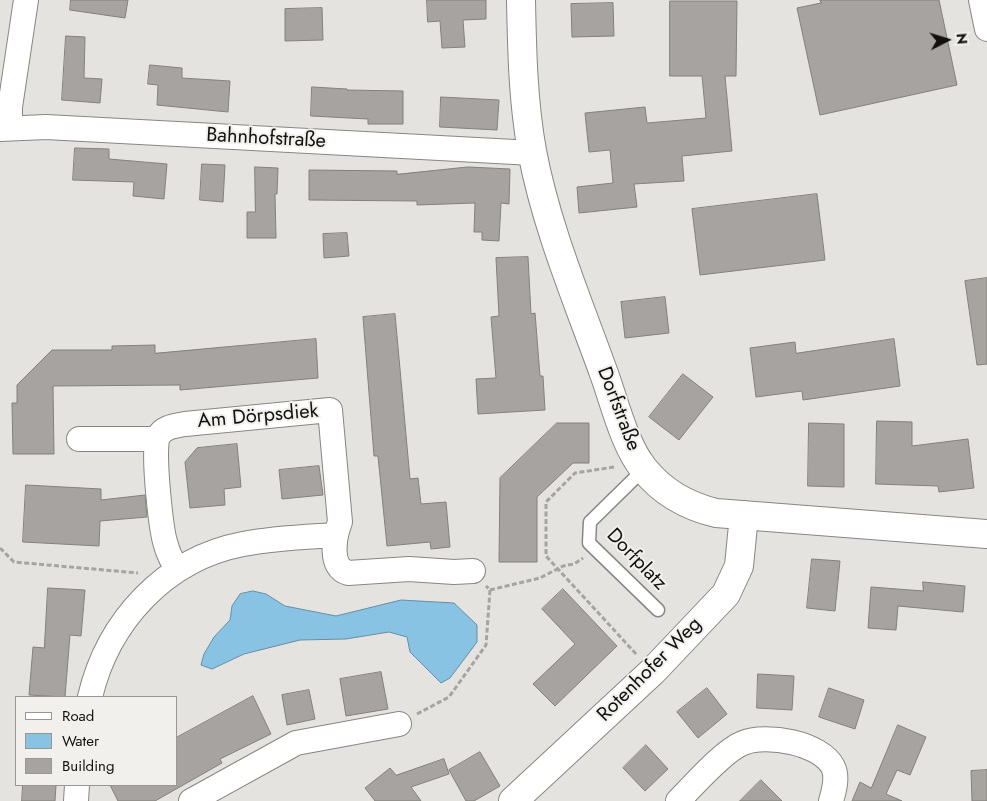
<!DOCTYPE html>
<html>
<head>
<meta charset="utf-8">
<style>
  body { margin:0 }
  #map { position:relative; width:987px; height:801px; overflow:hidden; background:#e5e3df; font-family:Jost,sans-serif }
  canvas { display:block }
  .legend { position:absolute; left:15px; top:696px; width:162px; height:90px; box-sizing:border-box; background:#f2f0ec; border:1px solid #989794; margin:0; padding:6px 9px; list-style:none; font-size:15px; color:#121110 }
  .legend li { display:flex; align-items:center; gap:10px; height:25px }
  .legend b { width:25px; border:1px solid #989794 }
  .north { position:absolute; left:922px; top:15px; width:50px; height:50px; -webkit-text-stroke:4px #f2f0ec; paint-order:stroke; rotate:85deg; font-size:14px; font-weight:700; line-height:20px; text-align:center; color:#121110 }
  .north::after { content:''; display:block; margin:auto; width:18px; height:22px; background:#121110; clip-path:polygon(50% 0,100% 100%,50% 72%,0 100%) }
</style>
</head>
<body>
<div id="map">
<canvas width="987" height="801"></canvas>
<ul class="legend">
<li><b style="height:6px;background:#fff"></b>Road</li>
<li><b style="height:14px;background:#89c3e3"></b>Water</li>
<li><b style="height:14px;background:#a7a3a0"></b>Building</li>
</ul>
<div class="north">N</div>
</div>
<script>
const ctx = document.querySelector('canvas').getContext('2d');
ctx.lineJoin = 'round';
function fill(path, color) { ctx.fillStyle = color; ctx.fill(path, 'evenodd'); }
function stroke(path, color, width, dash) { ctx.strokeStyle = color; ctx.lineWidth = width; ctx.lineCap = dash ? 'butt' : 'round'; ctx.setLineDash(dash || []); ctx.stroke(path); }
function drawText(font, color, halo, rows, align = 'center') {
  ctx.font = font + ' Jost,sans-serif'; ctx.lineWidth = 4; ctx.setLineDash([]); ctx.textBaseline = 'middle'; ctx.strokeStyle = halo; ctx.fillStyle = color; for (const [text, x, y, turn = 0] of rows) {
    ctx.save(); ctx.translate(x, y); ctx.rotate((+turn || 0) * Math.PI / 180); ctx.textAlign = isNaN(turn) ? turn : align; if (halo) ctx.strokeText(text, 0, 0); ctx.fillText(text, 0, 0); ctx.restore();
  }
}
const water = new Path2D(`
  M253,591L266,594L285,606L336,616L401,600L454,603L477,625V642L450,678L441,683L410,652L407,637L389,632L346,639L300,640L244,654L212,669L201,665L204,654L214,637L230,620L232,606L240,594Z`);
fill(water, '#89c3e3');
stroke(water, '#658ea4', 1);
const building = new Path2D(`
  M71,0H128L125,18L70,10Z
  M427,0H486V19L463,20L465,47L442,48L440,21L428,22Z
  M820,0H939L957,85L820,115L797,8L821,3Z
  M670,1H737L736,76H725L732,151L682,156L684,181L634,184L637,207L579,213L577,187L613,183L610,150L589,152L585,113L645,107L647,123L706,118L702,76H670Z
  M613,3L614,36L572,37L571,4Z
  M322,8L323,40L285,41V9Z
  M66,36L85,37L84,78L102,79L100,103L62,100Z
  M150,65L182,68V78L230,81L228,112L157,105L158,85L148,84Z
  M312,87L347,89V90L403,91V124H368V119L311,116Z
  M441,97L499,100L497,130L440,127Z
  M75,148L109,149V159L167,164L164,199L133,196L134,182L73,180Z
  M202,164L225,165L223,202L200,200Z
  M255,167L278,168L277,194H275L276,238H247V212H255Z
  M468,167L510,169L509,204L501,203L499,241L482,240V232H474L475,203L417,205V201L309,200V170L397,171V174Z
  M817,194L825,260L700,275L692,209Z
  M347,233L349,256L324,258L323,234Z
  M528,257L531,314L535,313L540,376H543L545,410L478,414L476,379L496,378L491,317L499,316L496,258Z
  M987,278V364L977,365L965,281Z
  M665,297L669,333L625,338L621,302Z
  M395,314L410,479L418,478L421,504L446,502L450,547L431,549L430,542L387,546L378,456H374L363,317Z
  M316,339L318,378L180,390V385L53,386L54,454H13L12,403H17V385L52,350H112V346L155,345V353Z
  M894,339L900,386L803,400L802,391L756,397L750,348L795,342L796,353Z
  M683,374L713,397L679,440L649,417Z
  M877,421L912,422V446L968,439L974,488L939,492L938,486L876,484Z
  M557,423H589V463H573L537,497V562H499L500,478Z
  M809,423L844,424V487L808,486Z
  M237,444L241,487L224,489L225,505L190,508L185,462L197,448Z
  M319,466L323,495L282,499L279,470Z
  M26,485L101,489V500L145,495L147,517L100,521L99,546L23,542Z
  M812,559L840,561L835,611L807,608Z
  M923,582L965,586L963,612L898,606L896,630L868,628L871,587L923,591Z
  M48,588L85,590L81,636L70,635L65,697L29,695L33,647L44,648Z
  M563,589L617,646L555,706L533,684L575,644L542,609Z
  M381,672L388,709L346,716L340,679Z
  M758,674L794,676L792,710L757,708Z
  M707,688L727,714L698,738L677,712Z
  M829,688L864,700L855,729L819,717Z
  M309,690L315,719L287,725L282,695Z
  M253,696L271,734L220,759L222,763L155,801H118L110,785H176V738Z
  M898,725L926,737L910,775L897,770L886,794L902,801H852L860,782L871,788Z
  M646,745L668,769L645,791L623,768Z
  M480,752L500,786L474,801H466L449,770Z
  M444,759L449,774L411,787L421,801H375L365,788L390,768L396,775Z
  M987,770V801H972L971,771Z
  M761,780L782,801H740Z
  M23,785H56L55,801H22Z`);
fill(building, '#a7a3a0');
stroke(building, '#83807d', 1);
const service = new Path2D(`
  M644,469L590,522L589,543L658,610`);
const minor = new Path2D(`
  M981,0L987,29
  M10,127V107L26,0
  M0,129L46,127L533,153
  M79,439H156
  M177,570C173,562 168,554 166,545C161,532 152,447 158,437C163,427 174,426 185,424L330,410L340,522C334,537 329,568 348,573L409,569L454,572L473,571
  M90,697C108,621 165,559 243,544C273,538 304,537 335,535
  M76,801L77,785
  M191,801L296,743L399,724
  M678,801C693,786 724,750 743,743C766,733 821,743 833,767C838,777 834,791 831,801`);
const tertiary = new Path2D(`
  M521,0C522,51 523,101 532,151C546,226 577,299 603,371C614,400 624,445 644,469C663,493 687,506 716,513L987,534
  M513,801L653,671L726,594L739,566L744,515`);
stroke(service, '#888683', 15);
stroke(minor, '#888683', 26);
stroke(tertiary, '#888683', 30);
stroke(new Path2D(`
  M614,467L575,473L546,502V556L637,655
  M0,548L14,562L138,573
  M490,590L540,578L563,566L574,564L583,558
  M417,714L449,697L486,645L490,590L486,586`), '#a6a4a1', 3, [5, 2.5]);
stroke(service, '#fff', 12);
stroke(minor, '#fff', 24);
stroke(tertiary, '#fff', 28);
drawText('20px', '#121110', '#f2f0ec', [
  ["Bahnhofstraße",266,139,3],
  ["Dorfstraße",618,409,69],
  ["Am Dörpsdiek",258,417,-5],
  ["Dorfplatz",636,560,46],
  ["Rotenhofer Weg",650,670,-45]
]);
</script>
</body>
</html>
